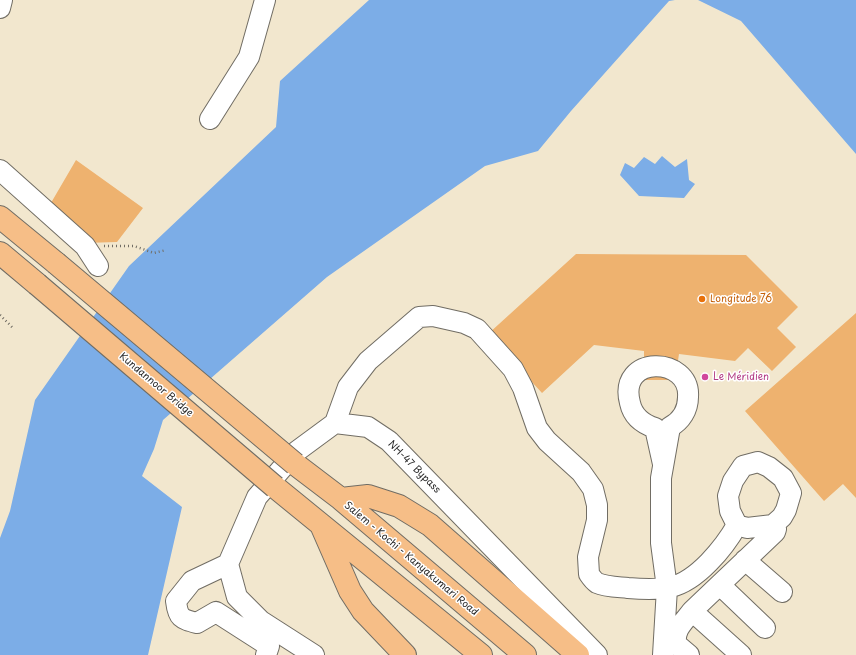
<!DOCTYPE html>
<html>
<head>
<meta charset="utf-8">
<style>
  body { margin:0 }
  canvas { display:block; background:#f2e7ce }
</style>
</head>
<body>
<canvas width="856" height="655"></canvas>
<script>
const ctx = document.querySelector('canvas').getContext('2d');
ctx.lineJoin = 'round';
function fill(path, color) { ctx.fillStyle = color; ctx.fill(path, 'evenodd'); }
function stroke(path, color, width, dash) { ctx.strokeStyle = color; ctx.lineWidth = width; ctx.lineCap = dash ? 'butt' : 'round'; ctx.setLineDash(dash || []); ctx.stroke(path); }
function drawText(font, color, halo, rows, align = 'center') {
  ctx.font = font + ' "Playpen Sans",sans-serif'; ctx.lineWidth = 3; ctx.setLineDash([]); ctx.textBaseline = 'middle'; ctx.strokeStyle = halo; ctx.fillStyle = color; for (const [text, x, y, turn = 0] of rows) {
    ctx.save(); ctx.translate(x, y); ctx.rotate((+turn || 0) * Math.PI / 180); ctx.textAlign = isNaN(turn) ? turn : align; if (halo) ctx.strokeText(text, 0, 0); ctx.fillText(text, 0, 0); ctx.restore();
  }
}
fill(new Path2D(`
  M369,0H675L669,1L571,111L538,151L485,166L327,277L163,420L154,449L142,476L182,507L148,655H0V538L10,511L35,400L129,266L276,127L280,81Z
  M698,0H856V154L741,21Z
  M662,156L675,167L687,159L689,180L695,184L684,198L639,196L620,175L625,163L634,168L644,157L655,164Z`), '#7cade7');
fill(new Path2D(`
  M76,160L143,208L117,242L85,243L48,208Z
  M576,254L746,255L798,307L777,328L796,347L772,371L748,348L735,361L679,354L675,380H644V351L594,345L542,393L488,334Z
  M856,313V498L843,484L824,501L745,411Z`), '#eeb26f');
const minor = new Path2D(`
  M0,8L2,0
  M210,119L249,57L265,0
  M0,170L85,246L98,266
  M335,423L348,387L368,361L419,317L433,316L464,323L477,329L513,369L523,388L537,428L547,441L581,472L593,489L597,505V520L588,557L589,574C591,577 594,581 597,583C606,587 619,587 628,588C641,589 658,590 671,587C697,581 724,548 737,525L730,511L728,496L733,481L743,466L758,462L769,467L783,478L791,493L786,510L782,517L773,525L747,528L737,525
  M663,464L655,428C643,424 633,417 630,403C617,354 691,356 688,397C688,410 681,421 670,427L661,478V543L667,588L663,655
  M745,560L782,592
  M228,564L192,581L176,601C178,618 181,619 197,623L216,612L269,646L266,655
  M720,585L765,628
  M692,611L775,532L776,529L773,525
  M314,655L261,621L237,597L228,564L257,497L297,451L335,423L368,427L389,441L597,655
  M689,655L676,644C674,629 684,622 692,611L741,655`);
const highway = new Path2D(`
  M0,217L56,263
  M0,253L37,284
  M295,464L341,499L525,655
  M275,487L481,655
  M341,499L368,496L399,506L430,525L578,655
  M322,527L350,591L363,611L405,655`);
stroke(minor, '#716d64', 22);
stroke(highway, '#716d64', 24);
stroke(new Path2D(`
  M104,246H134L154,253L166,250
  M0,315L13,328`), '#716d64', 2.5, [1, 3]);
stroke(minor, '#fff', 20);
stroke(highway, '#f6be87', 22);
const highwayBridge = new Path2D(`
  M56,263L295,464
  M37,284L275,487`);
stroke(highwayBridge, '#716d64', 24, []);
stroke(highwayBridge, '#f6be87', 22);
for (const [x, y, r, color] of [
  [702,299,4,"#e8710a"],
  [705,377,4,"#d1479c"]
]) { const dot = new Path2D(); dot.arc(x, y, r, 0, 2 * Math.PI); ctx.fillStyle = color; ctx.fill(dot); stroke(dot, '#fff', 1.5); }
drawText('10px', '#c56008', '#fff', [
  ["Longitude 76",710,299]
], 'left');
drawText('10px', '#b23c85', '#fff', [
  ["Le Méridien",713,377]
], 'left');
drawText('10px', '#2b2b2b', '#fff', [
  ["Kundannoor Bridge",156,385,40],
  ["NH-47 Bypass",414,467,45],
  ["Salem - Kochi - Kanyakumari Road",411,559,40]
]);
</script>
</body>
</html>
